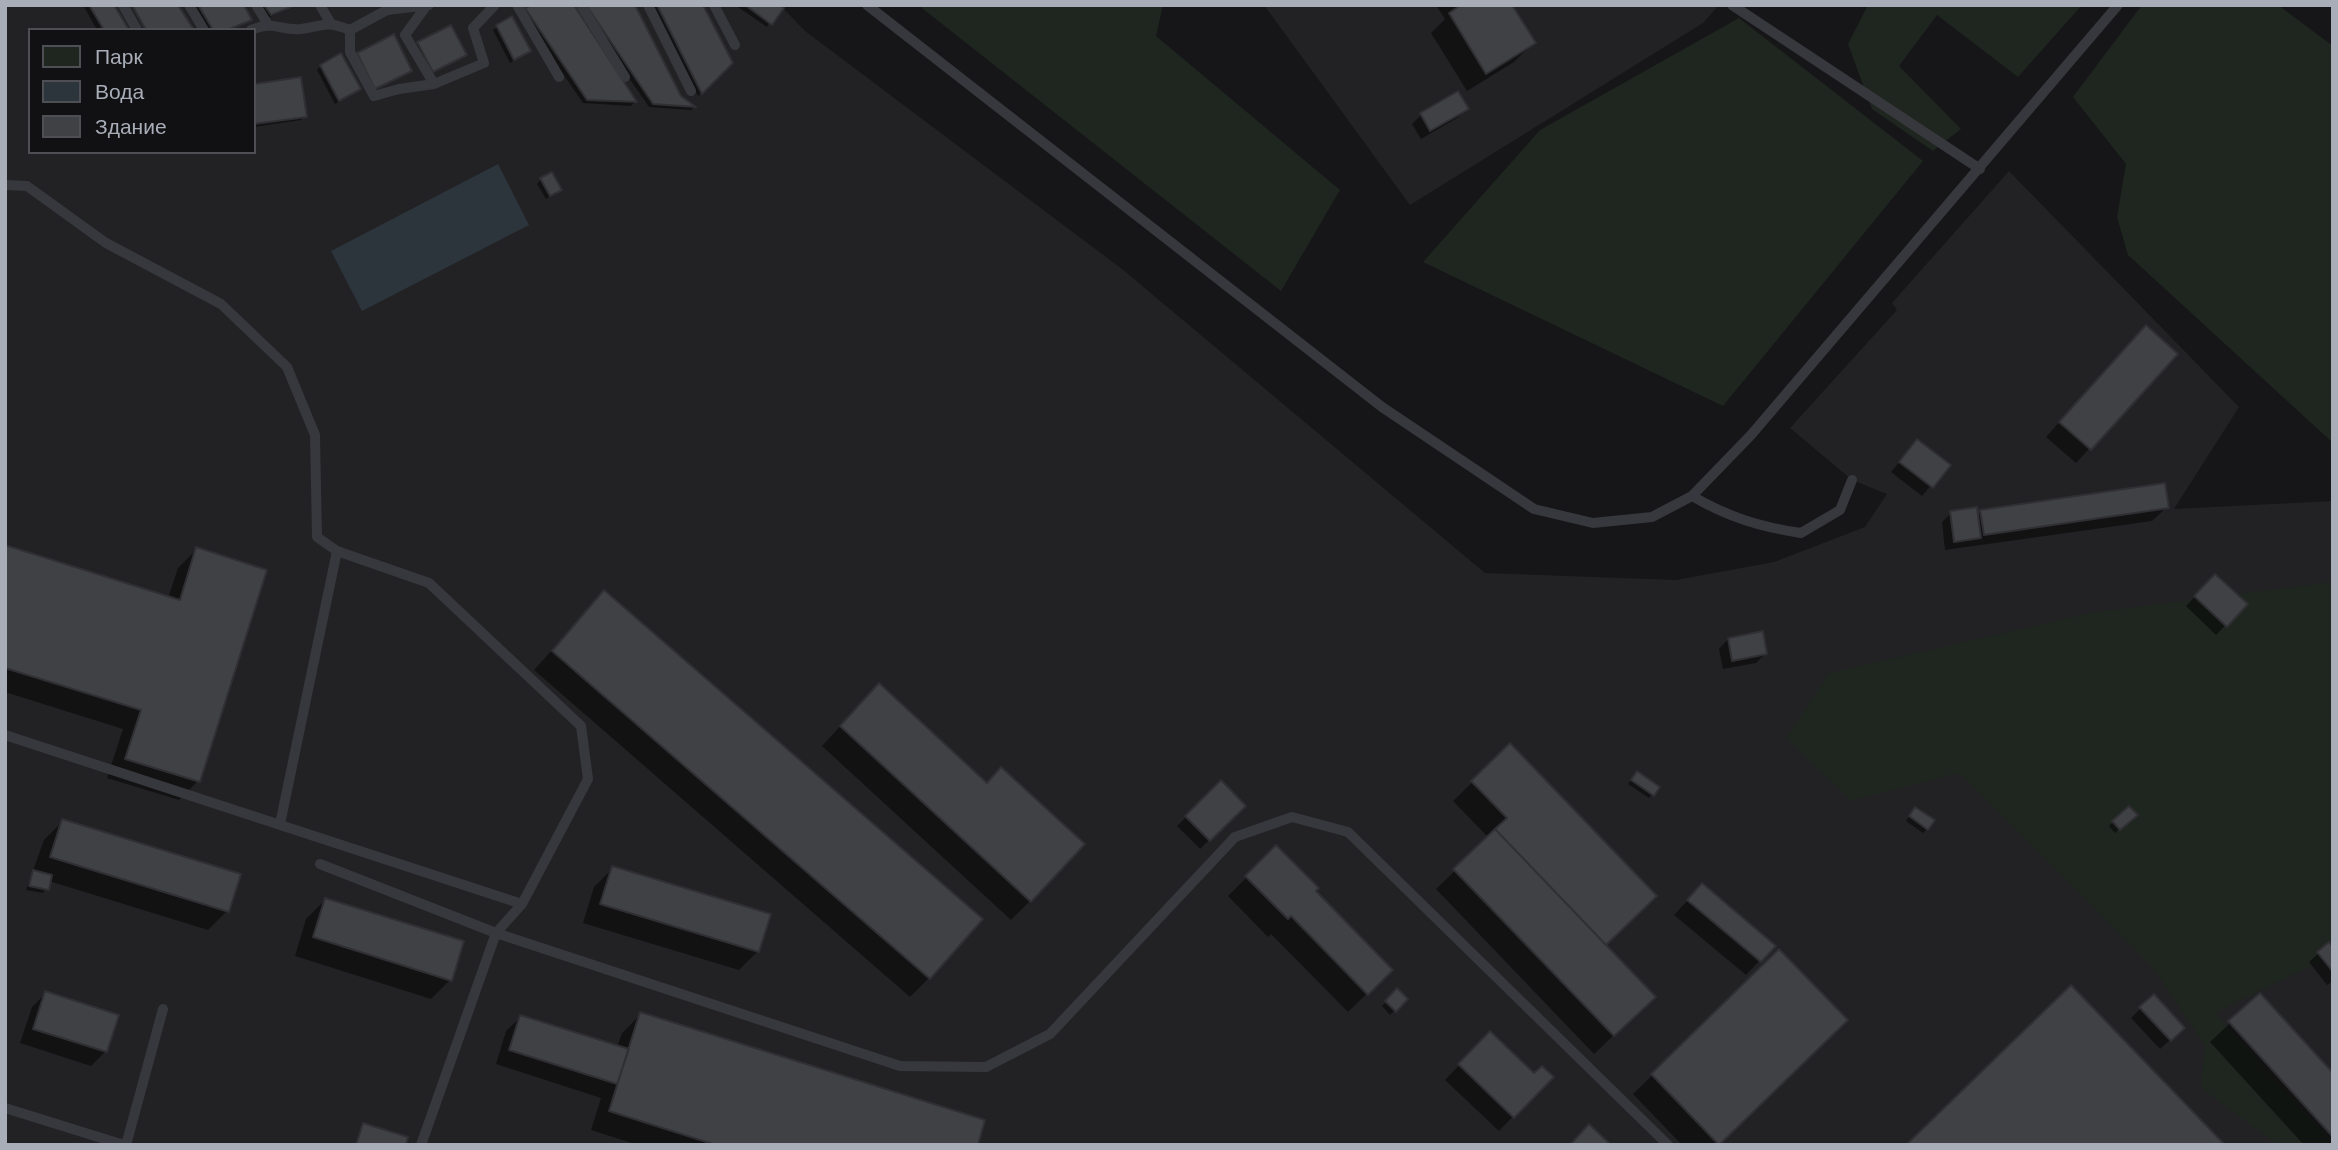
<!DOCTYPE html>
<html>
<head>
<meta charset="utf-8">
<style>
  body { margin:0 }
  #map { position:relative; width:2338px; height:1150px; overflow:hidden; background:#161618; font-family:Arial,sans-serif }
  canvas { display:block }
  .frame { position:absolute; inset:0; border:7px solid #a8adb8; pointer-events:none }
  .legend { position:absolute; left:28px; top:28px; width:228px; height:126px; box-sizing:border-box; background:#111113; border:2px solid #4d4f55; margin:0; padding:9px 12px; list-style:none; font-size:21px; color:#a8adb8 }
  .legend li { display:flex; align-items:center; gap:14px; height:35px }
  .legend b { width:35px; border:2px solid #4d4f55 }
</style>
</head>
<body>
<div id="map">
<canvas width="2338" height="1150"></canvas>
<div class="frame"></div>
<ul class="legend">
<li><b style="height:19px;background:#1e261f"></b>Парк</li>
<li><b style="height:19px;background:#2c353c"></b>Вода</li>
<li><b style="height:19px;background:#404145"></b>Здание</li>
</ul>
</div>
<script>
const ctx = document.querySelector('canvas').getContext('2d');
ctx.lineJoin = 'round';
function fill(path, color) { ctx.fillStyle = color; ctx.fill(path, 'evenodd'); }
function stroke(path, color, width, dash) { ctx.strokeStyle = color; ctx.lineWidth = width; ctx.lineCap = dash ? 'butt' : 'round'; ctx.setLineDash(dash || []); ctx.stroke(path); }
fill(new Path2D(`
  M5,5H780L805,31L1122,269L1485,573L1676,580L1774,562L1865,527L1887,494L1852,480L1790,428L1897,310L1892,303L2009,171L2239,407L2174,509L2333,501V1145H5ZM30,30H254V152H30Z
  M1264,5H1719L1703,23L1410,205Z`), '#222225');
fill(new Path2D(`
  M918,5H1163L1156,36L1340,190L1281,291Z
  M1868,5H2082L2018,77L1937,15L1899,66L1961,129L1933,151L1872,109L1848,44Z
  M2142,5H2278L2333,46V443L2128,255L2117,217L2126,164L2073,97Z
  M1739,18L1923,161L1723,406L1423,262L1540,130Z
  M2333,582V955L2215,1013L2333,1145H2278L2201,1088L2205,1046L2153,968L1959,773L1851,801L1786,738L1829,673L2095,612Z`), '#1e261f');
fill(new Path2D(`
  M498,164L529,225L362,311L331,251Z`), '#2c353c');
fill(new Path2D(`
  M83,5H112L127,30H97Z
  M191,5H241L250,19L230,30H206Z
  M258,5H299L267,18Z
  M535,5H572L635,102L631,106L583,103L522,14Z
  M584,5L680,97L694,107L691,110L649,107L581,8Z
  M651,5H701L730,63L698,96Z
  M735,5H776L767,27Z
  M1436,5H1510L1533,43L1514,62L1467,91L1431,33L1445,19Z
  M512,18L529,51L510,63L493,30Z
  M418,44L465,55L429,75L414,48Z
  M321,66L359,89L335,104L317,70Z
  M300,79L305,116L301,120L254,127V86Z
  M1467,109L1457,118L1421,139L1412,124L1421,115Z
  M541,179L559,189L546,199L537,184Z
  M2132,341L2176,354L2076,463L2046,437Z
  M1917,441L1948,465L1922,496L1891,472Z
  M2167,507L2152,521L1945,550L1942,522L1951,513L1977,516L1981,512Z
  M5,547L168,598L178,568L197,549L198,781L179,800L107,778L123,729L5,692Z
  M2215,576L2245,605L2216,635L2186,606Z
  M604,593L929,978L910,997L534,670Z
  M1728,639L1765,654L1756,663L1723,669L1719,649Z
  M860,705L1030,901L1011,920L822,746Z
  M1510,746L1635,1015L1594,1054L1436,889L1489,838L1453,801Z
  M1633,777L1653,794L1649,798L1628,784Z
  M1221,782L1244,806L1200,849L1177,826Z
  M2129,808L2135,815L2115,833L2109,826Z
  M1911,813L1927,829L1923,833L1906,821Z
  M63,821L227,911L208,930L49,881L43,893L26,890L44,840Z
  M1276,848L1313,891L1391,970L1348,1012L1271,934L1268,937L1228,896Z
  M613,868L758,951L739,970L583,923L594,887Z
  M325,900L450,980L431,999L295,956L306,919Z
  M1688,900L1773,946L1746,975L1674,915Z
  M2329,944L2333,949V981L2327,985L2309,962Z
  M1779,952L1846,1020L1718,1145H1682L1633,1094Z
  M1397,991L1406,999L1390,1015L1382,1006Z
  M46,993L117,1016L105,1052L91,1066L20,1043L32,1007Z
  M2260,995L2333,1075V1145H2304L2210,1042Z
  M2153,996L2183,1028L2160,1049L2131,1018Z
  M641,1014L976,1145H638L591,1130L601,1098L496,1064L506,1031L521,1017L617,1047L622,1033Z
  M1490,1033L1534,1076L1551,1077L1499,1131L1445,1080Z
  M363,1125L404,1145H355Z`), '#0007');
const building = new Path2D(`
  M89,5H114L129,30H104Z
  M132,5H178L194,30H146Z
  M198,5H244L252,20L227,30H213Z
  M264,5H296L271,15Z
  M531,5H574L637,102L587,100L525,8Z
  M586,5H635L681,96L696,107L653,104Z
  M657,5H703L733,63L702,94Z
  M745,5H779L784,8L772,25Z
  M1461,5H1512L1536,43L1486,74L1449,13Z
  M512,16L531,51L514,60L496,25Z
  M451,25L467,55L433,72L417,42Z
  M394,34L412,71L375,89L357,53Z
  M341,53L361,89L339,101L320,65Z
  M301,77L307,117L254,124V84Z
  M1458,91L1469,109L1430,131L1420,113Z
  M552,172L562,190L550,196L540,178Z
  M2146,325L2178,354L2091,450L2059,422Z
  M1917,439L1951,465L1933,488L1899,462Z
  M2165,483L2169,508L1984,535L1980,510Z
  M1977,507L1981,538L1954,542L1950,511Z
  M5,545L180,600L196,547L267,570L200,782L125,759L141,710L5,668Z
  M2215,574L2248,604L2227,627L2194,596Z
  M604,590L983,919L930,979L552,651Z
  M1763,631L1767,654L1732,661L1728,638Z
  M879,683L987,783L1001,767L1085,844L1031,902L840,726Z
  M1510,743L1657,896L1606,945L1495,829L1507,818L1471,781Z
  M1637,771L1660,787L1654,796L1631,780Z
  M1221,780L1246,806L1210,841L1185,816Z
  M2129,806L2138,815L2120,830L2112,821Z
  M1915,807L1935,820L1928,830L1909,816Z
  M62,819L241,874L229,912L50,857Z
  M1495,829L1656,997L1614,1036L1453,869Z
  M1276,845L1319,888L1316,891L1393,970L1368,995L1291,916L1288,919L1245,876Z
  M612,866L771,914L759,952L600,904Z
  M33,870L52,875L49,890L29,886Z
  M1702,883L1776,946L1761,962L1687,900Z
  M325,898L464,941L452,981L313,937Z
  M2329,942L2333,947V972L2317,952Z
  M1779,949L1848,1020L1719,1145L1651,1074Z
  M2071,985L2225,1145H1906Z
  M1397,988L1408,999L1396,1012L1385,1001Z
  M45,991L119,1015L107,1052L33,1029Z
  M2260,993L2333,1073V1137L2228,1021Z
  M2154,994L2185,1028L2171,1041L2139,1007Z
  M640,1012L985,1120L978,1145H716L609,1111Z
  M520,1015L629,1049L617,1084L509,1050Z
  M1490,1031L1534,1073L1542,1066L1554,1077L1514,1118L1458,1064Z
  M363,1123L408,1137L406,1145H356Z
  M1589,1124L1611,1145H1570Z`);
fill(building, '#404145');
stroke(building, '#303034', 2);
stroke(new Path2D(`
  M123,5L137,30
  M189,5L204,30
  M256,5L267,23
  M320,5L330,22
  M427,5L405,35L434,84
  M517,5L559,77
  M581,5L625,77
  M648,5L691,91
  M714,5L735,45
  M867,5L1382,407L1534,509L1593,523L1652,517L1692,496C1728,517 1760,527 1801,533L1840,510L1852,480
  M1732,5L1980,169
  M251,30C276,20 279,31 301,29C325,26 324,20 350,30L387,10L429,5
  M350,30V52L374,96L399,89L434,84L484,63L473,28L495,5
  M5,185L27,186L106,243L221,304L287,367L315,435L317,537L337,551L429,583L581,726L588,779L522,904L496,933L421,1145
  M1692,496L1751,435L2118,5
  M5,735L522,904
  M280,824L337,551
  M320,864L496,933L900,1066L986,1067L1050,1034L1235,837L1292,817L1348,832L1668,1145
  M5,1108L124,1145
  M126,1145L163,1009`), '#37383d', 10);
</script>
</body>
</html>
